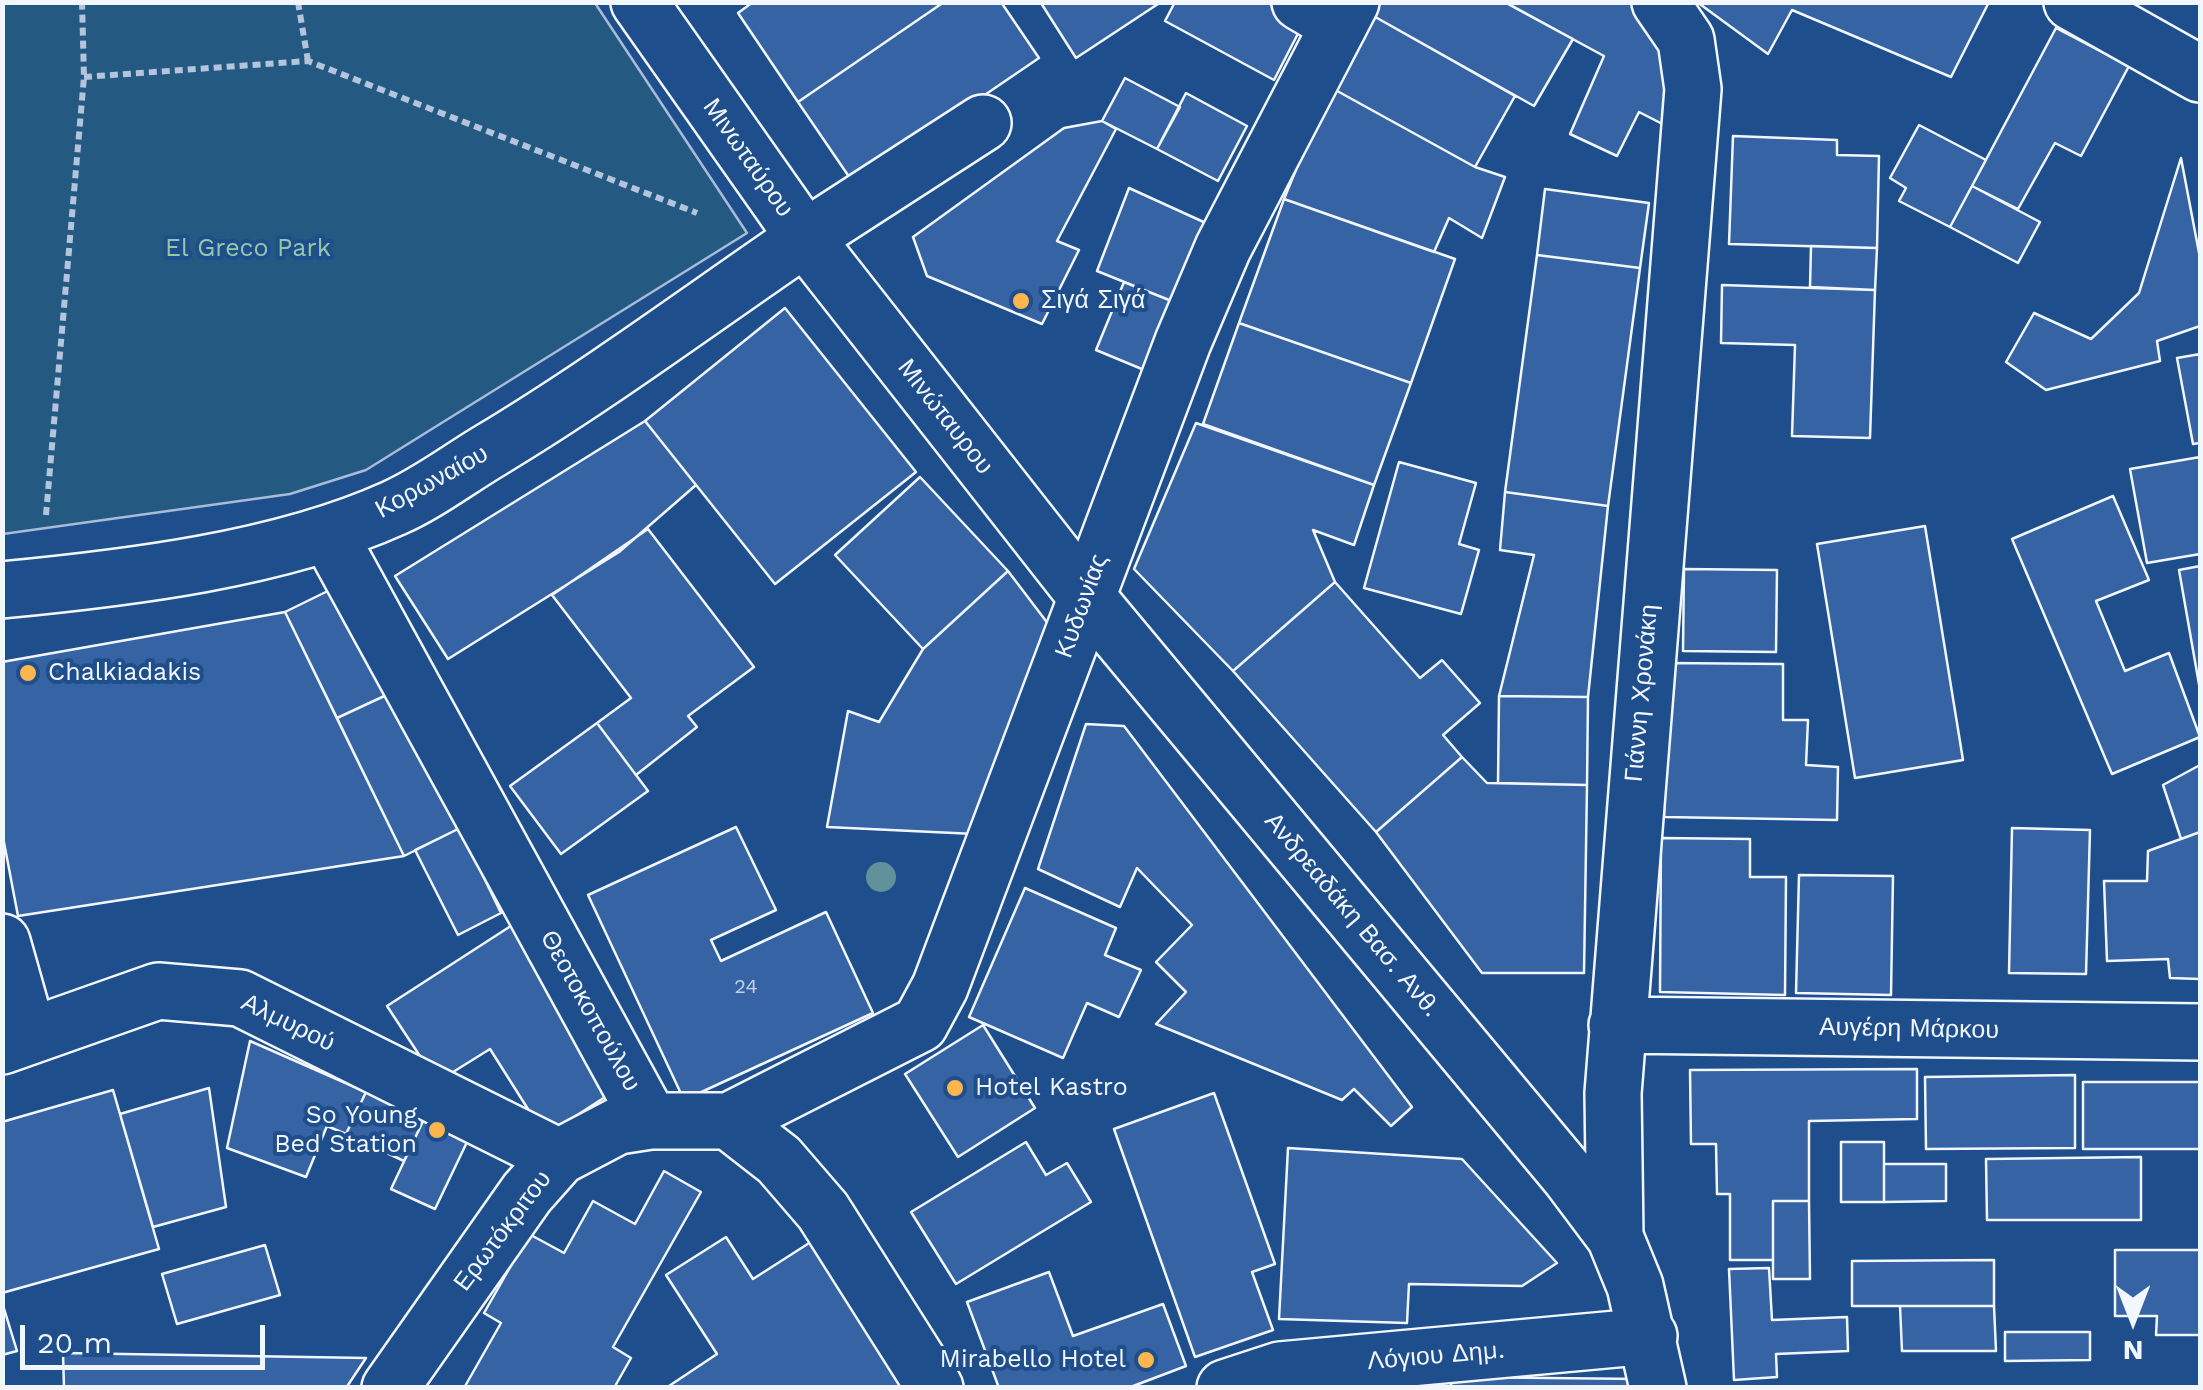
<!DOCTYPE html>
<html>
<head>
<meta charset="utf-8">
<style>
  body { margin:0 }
  #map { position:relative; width:2203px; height:1390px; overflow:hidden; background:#1f4e8c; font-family:"Work Sans",sans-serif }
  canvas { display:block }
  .frame { position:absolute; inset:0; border:5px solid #f2f6ff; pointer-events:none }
  .north { position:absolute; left:2083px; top:1270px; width:100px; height:100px; -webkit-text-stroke:8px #1f4e8c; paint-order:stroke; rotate:180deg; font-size:28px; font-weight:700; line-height:40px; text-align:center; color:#f2f6ff }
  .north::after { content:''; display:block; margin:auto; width:35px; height:45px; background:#f2f6ff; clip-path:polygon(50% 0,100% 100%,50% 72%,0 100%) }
  .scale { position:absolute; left:20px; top:1325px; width:245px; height:45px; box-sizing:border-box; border:5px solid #f2f6ff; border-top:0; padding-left:12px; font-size:30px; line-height:35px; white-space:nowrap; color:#f2f6ff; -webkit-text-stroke:8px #1f4e8c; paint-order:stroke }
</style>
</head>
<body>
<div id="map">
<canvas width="2203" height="1390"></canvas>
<div class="frame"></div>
<div class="north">N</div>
<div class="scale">20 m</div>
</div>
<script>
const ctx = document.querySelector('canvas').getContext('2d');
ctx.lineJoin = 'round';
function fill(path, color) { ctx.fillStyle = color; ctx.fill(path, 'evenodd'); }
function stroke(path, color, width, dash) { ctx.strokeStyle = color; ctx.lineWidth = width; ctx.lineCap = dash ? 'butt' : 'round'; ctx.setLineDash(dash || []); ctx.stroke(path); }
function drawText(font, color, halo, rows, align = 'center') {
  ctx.font = font + ' "Work Sans",sans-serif'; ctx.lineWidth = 8; ctx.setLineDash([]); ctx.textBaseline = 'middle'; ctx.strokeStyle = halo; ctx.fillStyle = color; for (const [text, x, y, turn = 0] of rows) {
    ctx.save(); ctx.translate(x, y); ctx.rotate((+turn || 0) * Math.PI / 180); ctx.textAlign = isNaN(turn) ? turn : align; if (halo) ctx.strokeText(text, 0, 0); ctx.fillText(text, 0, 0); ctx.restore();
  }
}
const green = new Path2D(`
  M2,3H595L747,233L366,470L290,494L3,534Z`);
fill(green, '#245a82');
stroke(green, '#a8bbd7', 2.5);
const building = new Path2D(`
  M753,2H944L798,102L738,13Z
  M944,2H1001L1039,58L854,184L798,102Z
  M1161,2L1076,58L1041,3L1042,2Z
  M1175,2H1266L1304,22L1274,80L1165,21Z
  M1377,2H1505L1573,39L1534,106L1370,14Z
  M1644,2L1655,13L1678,132L1639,112L1617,156L1570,134L1604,56L1506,3Z
  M1697,2H1989L1951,77L1792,10L1768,54Z
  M1370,14L1515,96L1475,167L1330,87Z
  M2056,28L2129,66L2081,156L2055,143L2018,209L1972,186Z
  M1125,78L1180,107L1157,149L1102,121Z
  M1330,87L1475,167L1505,177L1482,238L1449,218L1434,252L1284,199Z
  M1186,93L1247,126L1218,181L1157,149Z
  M1102,121L1116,129L1057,241L1079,250L1042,324L927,276L913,237L1064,128Z
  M1919,125L1986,160L1950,227L1899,201L1906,188L1890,178Z
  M1733,136L1837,140V155L1879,156L1877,248L1729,244Z
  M2181,158L2200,258V326L2157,341L2160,361L2046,390L2006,362L2034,313L2091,339L2139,293Z
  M1972,186L2040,222L2018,263L1950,227Z
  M1129,188L1208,224L1179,304L1097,271Z
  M1545,189L1649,203L1640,268L1537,255Z
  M1284,199L1455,259L1411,383L1239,323Z
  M1811,246L1877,248L1875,290L1810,287Z
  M1537,255L1640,268L1608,506L1505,492Z
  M1124,282L1179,304L1149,372L1096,350Z
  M1722,285L1875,290L1870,438L1792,436L1795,345L1721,343Z
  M785,308L916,472L775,584L645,421Z
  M1239,323L1411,383L1374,485L1203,424Z
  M2200,354V443L2193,444L2177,358Z
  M645,421L696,485L619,552L448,659L395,576Z
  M1196,423L1374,485L1354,545L1313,530L1335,582L1233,671L1134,569Z
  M2200,457V554L2147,563L2130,469Z
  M1399,462L1476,483L1459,544L1479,550L1461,614L1364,588Z
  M920,477L1008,571L923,649L835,555Z
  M1505,492L1608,506L1588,697L1499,696L1534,555L1500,550Z
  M2113,496L2149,580L2096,601L2125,671L2169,653L2200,737L2112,774L2012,539Z
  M1925,526L1963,760L1855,778L1817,544Z
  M648,529L754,667L688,716L697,727L636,775L597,723L631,698L552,595Z
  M2200,566V690L2179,570Z
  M1684,569L1777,570L1776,652L1683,651Z
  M1008,571L1049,625L975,834L827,827L848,711L879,722L923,649Z
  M1335,582L1420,678L1442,660L1480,703L1443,735L1462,757L1376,832L1233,671Z
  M340,585L393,692L337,718L285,612Z
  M285,612L404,856L18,916L2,832V662Z
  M1667,663L1783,664V720H1808L1806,765L1838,767L1837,820L1664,817Z
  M393,692L460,828L404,856L337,718Z
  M1499,696L1588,697L1587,785L1498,783Z
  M597,723L648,791L561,854L510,786Z
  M1086,724L1124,726L1412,1107L1391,1126L1354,1089L1342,1100L1156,1024L1186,992L1156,962L1192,925L1137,868L1120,907L1038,869Z
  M1462,757L1487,783L1587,785L1584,973H1482L1376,832Z
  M2200,765V832L2181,839L2163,785Z
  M736,827L776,910L711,940L721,961L826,912L873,1013L684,1100L588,895Z
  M460,828L501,913L458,935L415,850Z
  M2012,828L2090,830L2086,974L2009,973Z
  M2200,832V979L2170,978L2168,959L2107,961L2104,881H2147L2148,851Z
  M1661,838L1750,839V877H1786L1785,995L1660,992Z
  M1799,875L1893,876L1891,995L1796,993Z
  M1025,888L1116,928L1105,955L1141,970L1119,1017L1087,1003L1063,1058L969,1017Z
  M517,922L622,1086L545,1136L490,1049L437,1082L387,1006Z
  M983,1025L1035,1108L958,1157L905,1074Z
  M250,1041L366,1092L346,1134L327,1126L306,1177L227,1148Z
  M1917,1069V1119L1809,1121V1201H1773V1260H1730V1194H1717L1716,1144H1691L1690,1070Z
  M2075,1075V1148L1926,1149L1925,1077Z
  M2083,1082H2200V1149H2083Z
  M209,1088L226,1207L153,1227L120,1114Z
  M113,1090L159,1249L2,1293V1122Z
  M366,1092L424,1119L404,1161L346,1134Z
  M1214,1093L1275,1264L1252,1272L1273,1330L1195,1357L1114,1129Z
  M424,1119L468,1140L435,1209L391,1189Z
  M1026,1142L1046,1175L1067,1163L1091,1202L956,1284L911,1212Z
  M1841,1142H1884V1202H1841Z
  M1288,1148L1462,1159L1557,1263L1522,1286L1409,1284L1407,1323L1279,1319Z
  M2141,1157V1220H1987L1986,1159Z
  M1884,1164H1946V1201L1884,1202Z
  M664,1171L701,1192L613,1347L631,1358L614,1388H464L501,1323L484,1313L529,1234L564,1253L593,1201L635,1224Z
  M1773,1201H1809L1810,1279H1773Z
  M726,1237L753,1279L817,1238L907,1388H666L717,1354L666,1275Z
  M265,1245L280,1295L177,1324L162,1274Z
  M2115,1250H2200V1335H2156L2157,1316H2115Z
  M1994,1260V1306H1852V1261Z
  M1769,1268L1772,1320L1847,1317L1848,1351L1776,1354L1777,1377L1734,1380L1729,1269Z
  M1049,1272L1073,1336L1163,1304L1186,1366L1128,1388H999L967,1302Z
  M2,1302L17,1351L2,1355Z
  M1900,1306H1994L1996,1351H1902Z
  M2005,1332H2090V1360L2005,1361Z
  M63,1353L366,1358L346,1388H64Z
  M1451,1377L1642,1379V1388H1451Z`);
fill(building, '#3563a3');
stroke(building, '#f2f6ff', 2.5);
const pedestrian = new Path2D(`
  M639,2L805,238L983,123
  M1300,2L1339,25`);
const minor = new Path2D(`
  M2072,2L2200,74
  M328,533L650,1121H729L779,1160L823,1211L935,1388
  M2,590C127,578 279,560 394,508C428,493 459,469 491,450C599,385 701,309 805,238L1086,596L1570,1177L1615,1237
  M2,942L28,1034
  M1617,1025L2200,1032
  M2,1046L158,991L240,998L559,1157
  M729,1121L920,1024L940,987L1183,342L1223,248L1351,2
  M390,1388L527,1193L559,1157L618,1126L650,1121
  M1225,1388L1280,1370L1649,1336
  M1658,1388L1635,1286L1615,1237L1613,1093L1693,89L1686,40L1660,2`);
stroke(pedestrian, '#f2f6ff', 60);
stroke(minor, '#f2f6ff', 60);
stroke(new Path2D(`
  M298,2L308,61
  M84,77L308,61L697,213
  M46,515L84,77L82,2`), '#b3c4dc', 6, [8, 5]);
stroke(pedestrian, '#1f4e8c', 55);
stroke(minor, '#1f4e8c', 55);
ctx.fillStyle = '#61919a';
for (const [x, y] of [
  [881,877]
]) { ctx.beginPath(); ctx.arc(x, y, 15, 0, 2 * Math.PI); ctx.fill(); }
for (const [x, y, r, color] of [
  [1021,301,10,"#ffb74d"],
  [28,673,10,"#ffb74d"],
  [955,1088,10,"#ffb74d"],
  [437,1130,10,"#ffb74d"],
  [1146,1360,10,"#ffb74d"]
]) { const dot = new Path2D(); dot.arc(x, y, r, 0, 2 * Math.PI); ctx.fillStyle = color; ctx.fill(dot); stroke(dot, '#1f4e8c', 4); }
drawText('20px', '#c3d1e8', null, [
  ["24",746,987]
]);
drawText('25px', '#f2f6ff', '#1f4e8c', [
  ["Μινωταύρου",748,158,55],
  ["Μινώταυρου",945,417,52],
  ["Κορωναίου",432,482,-29],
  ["Κυδωνίας",1082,606,-70],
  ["Γιάννη Χρονάκη",1642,693,-85],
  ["Ανδρεαδάκη Βασ. Ανθ.",1352,915,50],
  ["Θεοτοκοπούλου",590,1011,61],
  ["Αλμυρού",288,1023,26],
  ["Αυγέρη Μάρκου",1909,1029,1],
  ["Ερωτόκριτου",503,1231,-53],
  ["Λόγιου Δημ.",1436,1356,-5]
]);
drawText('25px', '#97c8a6', '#1f4e8c', [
  ["El Greco Park",248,249]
]);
drawText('25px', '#f2f6ff', '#1f4e8c', [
  ["Σιγά Σιγά",1041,301],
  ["Chalkiadakis",48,673],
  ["Hotel Kastro",975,1088],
  ["So Young",417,1116,"right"],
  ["Bed Station",417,1145,"right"],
  ["Mirabello Hotel",1126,1360,"right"]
], 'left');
</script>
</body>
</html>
